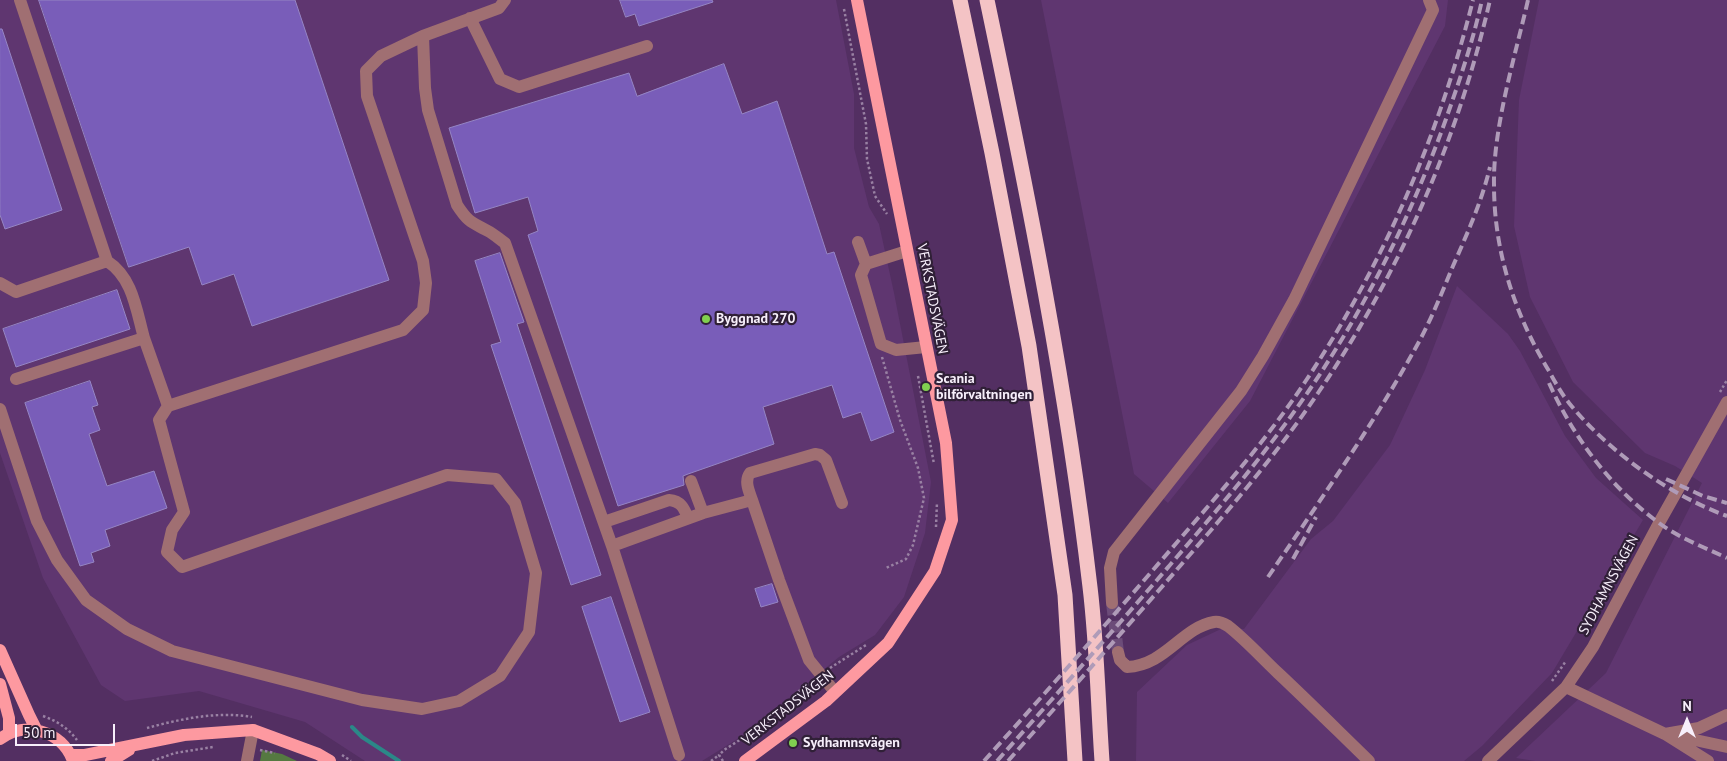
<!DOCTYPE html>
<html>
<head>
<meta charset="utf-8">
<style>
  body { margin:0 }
  #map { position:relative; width:1727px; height:761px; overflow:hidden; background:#532f62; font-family:"PT Sans",sans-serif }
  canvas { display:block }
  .north { position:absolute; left:1662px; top:696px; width:50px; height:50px; -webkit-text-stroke:4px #302037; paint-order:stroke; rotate:0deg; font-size:14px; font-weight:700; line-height:20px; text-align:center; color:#f7effb }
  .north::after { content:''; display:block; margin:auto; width:18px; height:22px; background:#f7effb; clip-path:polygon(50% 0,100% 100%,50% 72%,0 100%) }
  .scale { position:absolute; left:15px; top:724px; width:100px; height:22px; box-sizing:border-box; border:2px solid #f7effb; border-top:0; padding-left:6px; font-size:15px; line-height:18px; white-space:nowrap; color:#f7effb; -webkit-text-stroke:4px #302037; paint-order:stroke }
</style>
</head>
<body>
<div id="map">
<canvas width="1727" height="761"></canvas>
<div class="north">N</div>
<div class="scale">50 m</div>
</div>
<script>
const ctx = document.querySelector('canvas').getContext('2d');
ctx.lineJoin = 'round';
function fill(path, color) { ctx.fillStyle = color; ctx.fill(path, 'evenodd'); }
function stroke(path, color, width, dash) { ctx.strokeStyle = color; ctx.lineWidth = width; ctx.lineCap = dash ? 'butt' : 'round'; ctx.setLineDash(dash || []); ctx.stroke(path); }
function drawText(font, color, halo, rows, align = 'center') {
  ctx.font = font + ' "PT Sans",sans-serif'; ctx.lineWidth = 4.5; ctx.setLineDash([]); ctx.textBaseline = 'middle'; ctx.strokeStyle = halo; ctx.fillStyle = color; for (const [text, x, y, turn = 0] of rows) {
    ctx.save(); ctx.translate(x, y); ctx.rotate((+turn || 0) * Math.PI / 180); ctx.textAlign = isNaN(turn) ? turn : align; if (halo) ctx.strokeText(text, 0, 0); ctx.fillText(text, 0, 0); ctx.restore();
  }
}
fill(new Path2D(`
  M0,0H836L854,94V148L869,207L879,224L894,293L931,482L925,533L904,597L875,635L839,657L747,733L702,761H365L305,722L199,691L125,701L101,685L43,578L0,453Z
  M1041,0H1448L1445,26L1250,401L1168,503L1134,474Z
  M1539,0H1727V761H1535L1516,758L1606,673L1702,483L1675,466L1645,453L1573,382L1530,297L1514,226L1519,100Z
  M1457,286L1508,334L1520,351L1565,436L1596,478L1643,520L1552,673L1482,746L1464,761H1136L1137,692L1187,645L1221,629H1244L1311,539L1333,521L1390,445L1425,370Z`), '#5f3670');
fill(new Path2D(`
  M262,750L282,754L297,761H260Z`), '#557941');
stroke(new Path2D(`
  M352,727L362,737L399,761`), '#2b8888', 4);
const building = new Path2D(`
  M39,0H295L389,280L252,326L234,274L202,285L189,247L129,267Z
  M620,0H712L713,2L639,26L635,14L626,17Z
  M0,29H2L62,210L5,229L0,215Z
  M724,64L742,114L777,101L827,254L834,252L894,432L871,441L861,412L843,418L832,385L763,407L774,444L688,474L683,476L684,485L618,506L528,235L538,231L528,197L475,213L449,128L629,73L637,96Z
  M500,253L524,322L517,324L601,575L571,585L491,345L501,342L475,261Z
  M117,290L130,329L16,367L3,329Z
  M90,381L98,405L92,407L100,430L89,434L107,486L154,471L167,508L105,530L110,546L91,553L94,562L80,566L25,403Z
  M772,584L778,602L761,607L755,589Z
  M611,597L650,712L620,722L582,607Z`);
fill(building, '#795db9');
stroke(building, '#9585c4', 1);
stroke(new Path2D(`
  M1112,603L1118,652`), '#6c4c79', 12, [12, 6]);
stroke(new Path2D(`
  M844,9L866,124L867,159L875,196L887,214
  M882,357L900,420L918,468L924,498L913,545L906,559L886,568
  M918,376L934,464
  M1720,392L1727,380
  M936,527L937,502
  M830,668L866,645
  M1552,681L1566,661
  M43,716C57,721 68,728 77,740
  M147,728C180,719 218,711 252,717
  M260,750L275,753
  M342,755L351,761
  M152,761L175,753L213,747
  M711,761L719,755
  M723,761L719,755L724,750L779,715L800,690L812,681`), '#9981a3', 2.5, [2.5, 2.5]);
stroke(new Path2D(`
  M470,18L500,79L519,87L647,46
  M423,36L425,88L428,110L457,205C468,222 471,222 488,231C494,234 499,239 505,243L612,546L703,513L752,500L779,580L809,660L835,692
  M858,242L866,264
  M907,251L866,264L861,275L881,344L896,350L926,347
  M0,283L16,292L107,261L20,0
  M144,338L168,406
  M16,379L144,338C136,309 133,278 107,261
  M0,409L37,521L57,560L86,600L127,629L172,651L362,700L422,709L459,701L500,676L529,632L536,573L515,503L496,479L447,475L182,567L167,552L172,530L184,512L159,420L168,406L403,330L423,310L426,283L423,261L367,96L366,71L381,56L423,36L499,8L505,0
  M691,481L703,513
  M752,500C749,491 744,481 750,473L815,454L820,455L826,460L842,503
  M604,522L669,500C681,501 684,508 688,518
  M612,546L679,755
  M1112,603L1110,568L1114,552L1241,391L1263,356L1294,300L1433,10L1429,0
  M1118,652L1120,660L1127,667C1166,665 1181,628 1214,622C1219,621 1223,623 1228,626C1246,640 1262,658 1278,673C1309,702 1339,732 1369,761
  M1566,687L1665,734L1708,761
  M1665,734L1699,728L1727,715
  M1672,735L1727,747
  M247,761L253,730
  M1488,761L1566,687L1593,647L1659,523L1727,402`), '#a06f72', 12);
stroke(new Path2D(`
  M0,650L29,715L37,731
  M0,684L9,718V733
  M0,739C25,720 62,731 73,761
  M71,755H85L184,735L253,730L318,754L330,761
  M111,761L129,750
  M745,761L826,701L888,643L935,571L952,520L946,443L857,0`), '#fd99a0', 12);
stroke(new Path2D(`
  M960,0L992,153L1029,346L1065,595L1075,761
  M987,0C1028,195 1067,390 1090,587C1097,645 1098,703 1102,761`), '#f4c3c5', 15);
stroke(new Path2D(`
  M1528,0C1515,57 1493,127 1494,185C1494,252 1515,315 1549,371C1555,382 1561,393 1569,403C1608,451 1669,495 1727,516
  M1549,383C1574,438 1610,487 1659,523C1679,538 1704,547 1727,558
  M1666,479L1703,496L1727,503
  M1293,559L1316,517
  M1268,577C1321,499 1376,421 1421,338C1433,315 1443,290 1453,266C1467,234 1482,201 1490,167
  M984,761C1050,688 1115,614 1179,540C1223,489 1268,438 1305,382C1383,265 1439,136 1473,0
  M997,761C1055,696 1113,631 1170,565C1219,508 1268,451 1310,389C1367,305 1412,214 1446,119C1460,79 1473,41 1482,0
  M1008,761C1068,693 1128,626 1187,558C1233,505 1279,451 1318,393C1399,274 1458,140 1490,0`), '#af9bb8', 4, [10, 5]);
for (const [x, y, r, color] of [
  [706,319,5,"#81d050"],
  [926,387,5,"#81d050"],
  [793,743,5,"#81d050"]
]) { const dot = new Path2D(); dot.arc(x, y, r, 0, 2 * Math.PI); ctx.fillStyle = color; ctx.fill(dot); stroke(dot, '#302037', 2); }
drawText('14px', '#f7effb', '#302037', [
  ["VERKSTADSVÄGEN",932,299,79],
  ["SYDHAMNSVÄGEN",1609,585,-62],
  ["VERKSTADSVÄGEN",788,708,-38]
]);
drawText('bold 14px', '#f7effb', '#302037', [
  ["Byggnad 270",716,319],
  ["Scania",936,379],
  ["bilförvaltningen",936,395],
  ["Sydhamnsvägen",803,743]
], 'left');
</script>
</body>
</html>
